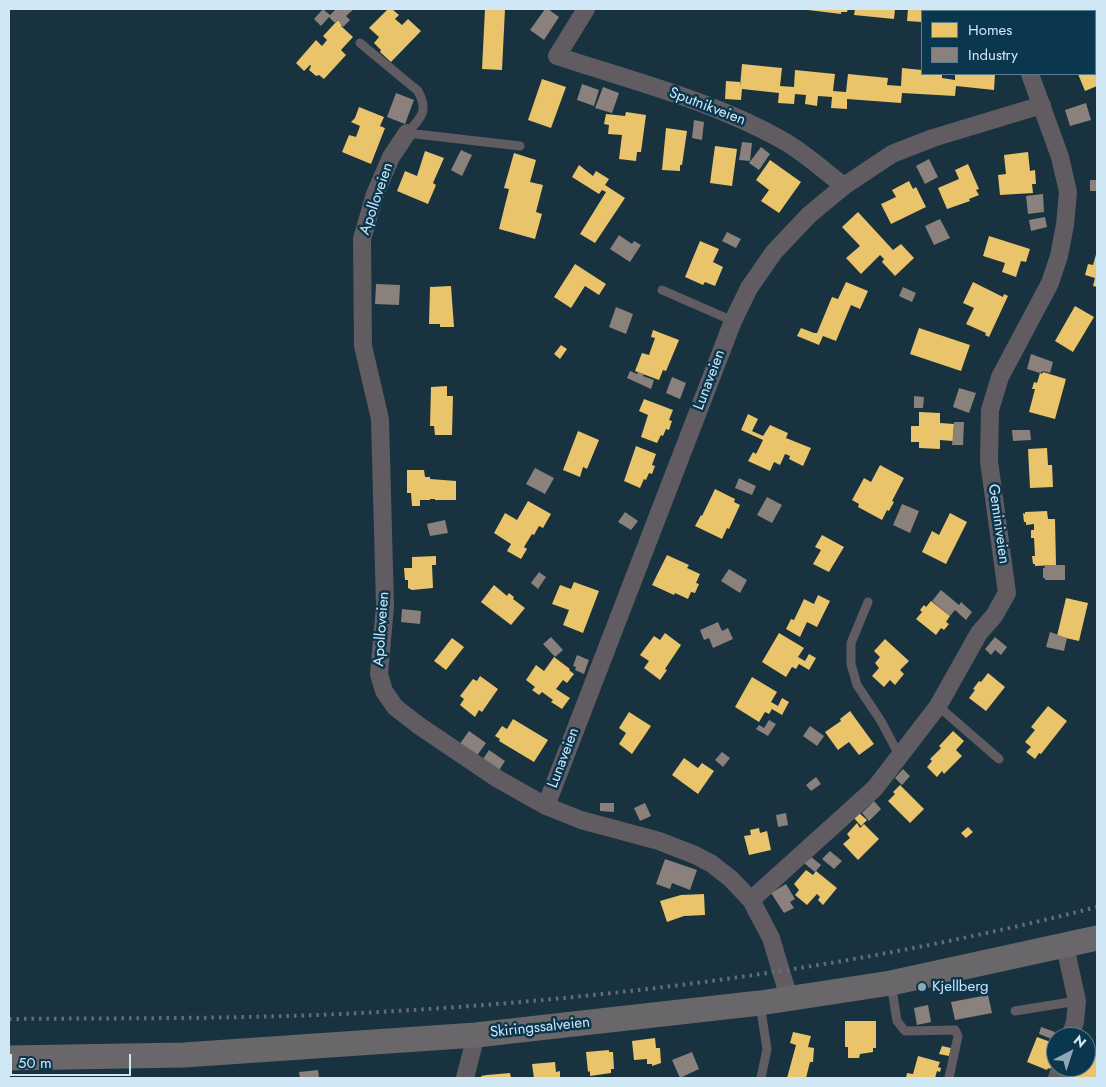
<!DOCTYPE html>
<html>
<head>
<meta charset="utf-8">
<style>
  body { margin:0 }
  #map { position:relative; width:1106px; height:1087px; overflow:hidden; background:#19323f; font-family:Jost,sans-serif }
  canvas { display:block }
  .frame { position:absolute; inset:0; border:10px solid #d0e7f6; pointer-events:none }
  .legend { position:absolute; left:921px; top:10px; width:175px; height:65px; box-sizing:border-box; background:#0a364e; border:1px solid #597d91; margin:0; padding:6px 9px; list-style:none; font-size:15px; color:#d0e7f6 }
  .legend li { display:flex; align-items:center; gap:10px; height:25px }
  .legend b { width:25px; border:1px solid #597d91 }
  .north { position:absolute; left:1046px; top:1027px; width:50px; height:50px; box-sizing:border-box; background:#0a364e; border:1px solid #597d91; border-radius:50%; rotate:40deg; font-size:14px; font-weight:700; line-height:20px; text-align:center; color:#d0e7f6 }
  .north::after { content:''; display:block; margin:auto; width:18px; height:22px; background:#90a8b6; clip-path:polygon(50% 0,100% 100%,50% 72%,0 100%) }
  .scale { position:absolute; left:10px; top:1054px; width:121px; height:22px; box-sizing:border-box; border:2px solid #d0e7f6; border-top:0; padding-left:6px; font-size:15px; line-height:18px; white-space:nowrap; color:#d0e7f6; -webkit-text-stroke:4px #0a364e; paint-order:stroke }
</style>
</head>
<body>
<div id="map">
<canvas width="1106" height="1087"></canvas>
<div class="frame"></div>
<ul class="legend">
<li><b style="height:14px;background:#e9c46a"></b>Homes</li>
<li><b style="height:14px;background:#8a817c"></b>Industry</li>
</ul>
<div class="north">N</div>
<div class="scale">50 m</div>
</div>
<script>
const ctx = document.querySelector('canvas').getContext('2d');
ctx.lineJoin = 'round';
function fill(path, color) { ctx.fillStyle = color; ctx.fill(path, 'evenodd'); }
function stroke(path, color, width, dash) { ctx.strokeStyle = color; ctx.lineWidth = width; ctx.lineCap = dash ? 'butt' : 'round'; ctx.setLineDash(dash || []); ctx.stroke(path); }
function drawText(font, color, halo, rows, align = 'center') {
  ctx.font = font + ' Jost,sans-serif'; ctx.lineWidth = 5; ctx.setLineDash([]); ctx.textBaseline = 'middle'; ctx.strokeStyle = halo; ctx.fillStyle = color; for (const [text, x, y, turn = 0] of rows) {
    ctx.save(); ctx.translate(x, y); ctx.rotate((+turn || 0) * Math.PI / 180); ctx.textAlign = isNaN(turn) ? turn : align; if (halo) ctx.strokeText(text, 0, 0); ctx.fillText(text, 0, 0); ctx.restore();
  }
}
fill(new Path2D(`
  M388,9H392L399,15L395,19L402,25L408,19L421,31L391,62L380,52L381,50L374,43L379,37L369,28Z
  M485,9H505L502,70L482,69Z
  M808,9H848L847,12H841V14L808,10Z
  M855,9H895L894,19L854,15Z
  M908,9H949L948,11H922V22L907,21Z
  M1066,9H1093L1094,11H1067Z
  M338,20L342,25L341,26L353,37L341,50L346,55L324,79L319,75L316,76L309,70L311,66L310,65L304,71L296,63L316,40L322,46L327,40L323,36Z
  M1095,58L1097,64V86L1085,91L1078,74H1095Z
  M742,64L782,68L780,86L794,87L795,70L835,74L833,91L846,92L848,74L888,78L887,85L901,86L902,68L922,70V74H942V78L955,80V74H995L994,90L956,86L955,96L902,93L901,103L847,99V109L831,108L832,97L818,96L817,106L805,104L806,95L795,94L794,104L778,103L779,93L742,89L741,100L725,99L726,81L740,82V87Z
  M542,79L566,87L551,128L528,120Z
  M359,107L384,117L380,126L385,128L371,164L342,152L349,135L356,137L360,126L351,122L355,118Z
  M626,112L646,115L641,152H637L636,161L619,159L622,135L608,134L609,125L604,124L606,114L625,116Z
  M666,128L687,131L682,165H680V171L662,170Z
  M715,146L737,149L732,186L710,183Z
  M425,151L444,158L433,183L436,185L428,204L397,191L405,171L417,176Z
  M1028,152L1030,171L1035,170L1036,184H1032L1033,193L1000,195L998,175L1006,174L1004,155Z
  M514,153L536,160L530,182L543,185L536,212L542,214L535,239L499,229L509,189L504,188Z
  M770,160L801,182L779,213L761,201L769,190L756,180Z
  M968,164L979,189L976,190L979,195L969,199L970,201L947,209L938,188L959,179L955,170Z
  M579,165L593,176L596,171L609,179L605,185L625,198L595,243L580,234L606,192L602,190L599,194L572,177Z
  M909,181L913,189L916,187L926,207L891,224L881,204L896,197L892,190Z
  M858,212L893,250L901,244L914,258L895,276L882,262L884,259L880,255L861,274L846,258L860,246L842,227Z
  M989,236L1030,249L1026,262L1021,261L1016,277L1002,272L1005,263L983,256Z
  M700,241L719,249L713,262L723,267L715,286L705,282L703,285L685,277Z
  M1097,251V287L1093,286L1095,278L1085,275L1088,264L1093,265Z
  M575,264L606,284L599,295L585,286L571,308L554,297Z
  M846,282L868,291L860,309L851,305L836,341L823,336L819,345L797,336L801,328L814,333H817L832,297L838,299Z
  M973,282L1003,297L1004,294L1008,296L989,337L985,335L986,333L966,324L974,308L963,303Z
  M451,286L454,327H440V324H429L430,287Z
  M1075,306L1094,317L1073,352L1055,341Z
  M919,328L970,345L961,371L910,354Z
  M653,330L679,340L666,371L663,370L659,380L635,371L642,353L649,355L655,338L651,337Z
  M561,345L567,349L560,359L554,354Z
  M1043,372L1066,379L1055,419L1029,412L1035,389H1032L1034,382L1037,383L1040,373L1042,374Z
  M447,386V396H453L452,435H435L434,426H430L431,387Z
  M644,399L673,410L669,420L672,421L669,430L666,429L663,436L661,435L657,443L641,437L648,415L639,411Z
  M919,412L940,413V423L954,424L953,441L940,440V449L919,448V442H911V426H919Z
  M748,414L758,419L752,431L763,436L770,425L788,433L786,438L811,448L803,466L789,459L790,456L785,454L780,465L774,462L770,471L748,461L753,452L756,454L763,440L741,430Z
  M578,431L599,440L587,469L583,467L580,477L563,470Z
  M636,446L656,454L652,465L655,466L652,474L649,473L646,480L644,479L640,488L624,481Z
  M1047,448L1048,465H1052L1053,487L1030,488L1028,449Z
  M880,465L904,478L892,501L894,502L889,511L887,510L882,520L858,507L859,504L852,500L864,478L871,482Z
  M407,470H424L425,477H430V479L456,481V500H435V499H430V500H420V506H412L411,493H407Z
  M715,489L735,499L734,502L740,505L729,529L727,528L722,539L695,526L701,515L702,516Z
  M528,501L551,514L543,528L539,526L534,535L532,534L524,547L527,549L521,559L507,551L511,544L494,533L505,513L517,520Z
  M1047,511L1048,519H1055L1056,565L1035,566V564H1033L1032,556H1035L1034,538H1031V530H1034V524L1026,525V522H1024L1023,513L1025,514V512Z
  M950,513L967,522L946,564L922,552L932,531L939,535Z
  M822,535L844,547L829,572L813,564L821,550L815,547Z
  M667,555L689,565L687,568L700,574L696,583L699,584L695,593L691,592L688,599L675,593L674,595L652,585Z
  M436,556V565H432L433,588L412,590L408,588V580H405L404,568H412V557Z
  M574,582L599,591L583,633L563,625L569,610L552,604L560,585L571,589Z
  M494,585L507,596L509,593L514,597L513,599L525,608L511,625L481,602Z
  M818,595L830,601L817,627L807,622L800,637L786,629L791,619L794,620L804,599L814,604Z
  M1066,598L1088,603L1079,641L1057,636Z
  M931,601L950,616L946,622L949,624L944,630L941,628L936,635L916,619L922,612L920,610L924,605L926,607Z
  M665,633L681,645L665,669L667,670L660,680L644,668L649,661L640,655L654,636L660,640Z
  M779,633L804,648L798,657L805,661L809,654L816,658L809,670L799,664L796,669L792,667L786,677L762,662Z
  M452,638L464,647L446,670L434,661Z
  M885,639L909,661L900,670L904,674L895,685L890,680L884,687L872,676L879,668L875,663L880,657L874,651Z
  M554,657L570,669L569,670L574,674L567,683L563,680L556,689L570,698L562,709L551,702L553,700L542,692L539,695L532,690L535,687L526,680L536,665L544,671Z
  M988,673L1005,687L986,711L969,698L975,690L973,689L979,681L981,682Z
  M480,676L498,689L482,712L479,710L475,717L460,705L464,699L460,696L473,679L477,681Z
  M752,677L777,692L771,702L778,706L782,698L789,702L782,715L772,709L769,714L765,712L759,722L735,707Z
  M1048,706L1067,721L1041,754L1039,753L1035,759L1026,752L1031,747L1025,742L1035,730L1031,727Z
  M850,711L874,744L859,755L849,742L838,750L825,732L841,721L840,719Z
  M629,712L651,726L632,754L619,744L626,733L619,728Z
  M513,719L548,740L534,762L499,741L500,739L495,736L502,726L507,729Z
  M953,731L964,741L956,750L962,756L944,774L942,771L937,777L927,767L932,761L930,759L941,748L939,746Z
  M684,758L698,768L702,763L714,771L698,794L672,775Z
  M900,785L924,809L910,823L888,801L895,794L893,792Z
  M859,813L867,820L861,826L854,818Z
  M857,823L860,828L864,824L879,839L858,860L843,844L850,838L847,834Z
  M968,827L973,832L966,838L961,833Z
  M759,828L760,833L767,831L771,850L749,855L744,836L751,835L750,830Z
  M806,870L813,875L816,871L837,888L823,905L818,900L820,897L817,894L807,905L795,895L799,890L794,884Z
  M704,894L705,915L684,916L667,922L660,901L681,895Z
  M845,1021H876V1048H873V1052L860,1054L859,1058H848V1047H845Z
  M793,1032L811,1036L808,1047L814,1048L813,1062H810L806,1078H787L796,1045L790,1043Z
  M1037,1037L1056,1044L1050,1062L1053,1063L1050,1069L1048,1068L1047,1070L1027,1062Z
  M655,1038L656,1048H660L661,1063L652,1066V1064H647V1059L634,1060L632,1041Z
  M942,1046L951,1048L949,1056L939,1054Z
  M609,1050V1052H613L614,1069H611V1073L590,1076V1071L588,1072L586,1052Z
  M1095,1050L1097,1052V1078H1075L1072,1075L1080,1067H1086V1060Z
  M918,1056L940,1062L938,1067L941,1068L940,1072L937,1071L935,1078H906L907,1073L913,1074Z
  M555,1062L556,1072L560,1071V1078H534L532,1064Z
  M510,1073L511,1078H482L481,1076L487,1075Z`), '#e9c46a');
fill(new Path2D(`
  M323,9L330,15L336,9H354L346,16L350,20L343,27L338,20L335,23L329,17L321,26L314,19Z
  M545,9H548L559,17L544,40L530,30Z
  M582,84L599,90L594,106L577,100Z
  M603,87L619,93L612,113L595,108Z
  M396,93L414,100L405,124L387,117Z
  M1086,103L1091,120L1070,126L1065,110Z
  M694,120L704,122L702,140L692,138Z
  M742,142L752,143L750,161L739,160Z
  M761,147L770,154L759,170L749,163Z
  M461,150L472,155L462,176L451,170Z
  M929,159L938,177L925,184L916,166Z
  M1090,180H1097V191H1090Z
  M1043,194L1044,212L1028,214L1026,196Z
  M1045,217L1047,227L1031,231L1029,220Z
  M940,219L950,238L934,245L925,226Z
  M727,232L741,239L736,248L722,241Z
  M619,235L632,244L634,241L641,245L630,262L610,249Z
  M376,284L400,285L399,305L375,304Z
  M903,287L916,293L912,302L899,296Z
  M616,307L633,314L626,334L609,327Z
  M1031,354L1053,362L1050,373L1043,371L1040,373L1027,369Z
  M630,371L637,374L638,372L644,374L643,376L654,380L651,389L627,378Z
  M672,377L686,383L680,399L666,393Z
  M959,388L976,393L969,413L953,407Z
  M914,396L924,397L923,408H914Z
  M954,422H964L963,445H952Z
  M1012,430H1030L1031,440L1013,441Z
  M535,468L554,478L545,494L526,484Z
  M739,478L756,486L752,495L735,488Z
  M767,497L782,505L772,523L757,515Z
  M902,504L919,511L910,533L893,525Z
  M625,512L638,521L631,530L618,522Z
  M445,520L448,533L430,536L427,524Z
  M1044,565H1065V580H1045V578H1043V568H1045Z
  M729,569L747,580L740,593L721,581Z
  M539,572L546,577L538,589L531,583Z
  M941,590L959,605L961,602L972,612L966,620L955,610L950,616L932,601Z
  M402,609L421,611L420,624L401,622Z
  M718,622L722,631L728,628L733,639L713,648L709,638L704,640L700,630Z
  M1050,632L1067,638L1064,651L1046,647Z
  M551,637L563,650L555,657L543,644Z
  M995,637L1007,647L1001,655L995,650L991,655L985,649Z
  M577,655L589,660L584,674L575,670L576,667L573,666Z
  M769,720L776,724L768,736L756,729L759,725L764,728Z
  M810,726L824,736L817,746L803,736Z
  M469,731L486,743L476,757L459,745Z
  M489,750L505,761L498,772L481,762Z
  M722,752L730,758L723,767L715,760Z
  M903,769L910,776L902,785L895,778Z
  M816,777L821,784L811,791L806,785Z
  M874,801L881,809L869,821L862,813Z
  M600,803H614V812L600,811Z
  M645,803L651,816L640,821L634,808Z
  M786,813L788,825L778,827L776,815Z
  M830,851L842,861L834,869L822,859Z
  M810,856L821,865L815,872L804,863Z
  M665,859L697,870L690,890L672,883L670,889L656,884Z
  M786,884L795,899L790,902L794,908L784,913L771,893Z
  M988,995L992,1013L955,1020L951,1002Z
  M928,1005L931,1022L917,1025L914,1008Z
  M1041,1027L1055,1032L1052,1039L1039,1034Z
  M692,1052L699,1069L680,1078L672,1060Z
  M318,1070L319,1078H300L299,1072Z`), '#8a817c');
stroke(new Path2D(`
  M360,43L418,91C429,111 421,118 407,133
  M407,133L520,146
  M662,290L733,321
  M868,602L851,643V664L857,685L881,721L900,757
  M938,706L999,759
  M891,983L897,1021L905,1031L955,1030L958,1036L949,1078
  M760,1004L767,1049L761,1078
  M1015,1011L1077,1001`), '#605c61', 9);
stroke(new Path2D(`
  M586,9L557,56C633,81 713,101 782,140C804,152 824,171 844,186
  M1005,9L1006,11
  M407,133L391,157L375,194L362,239L363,346L380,419L385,606L379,674L384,691L395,707L418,725L498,779L546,806L581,820L659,841L695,855L712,864L731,879L751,900L771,938L789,998
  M546,806L733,321L749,288L774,252L809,215L844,186L892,154L933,138L1042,105
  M751,900L875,788L938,706L979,633L994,616L1007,593L989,461L990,410L1000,377L1050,283L1059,256L1065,225L1068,192L1060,157L1030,74
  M1065,946L1077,1001L1075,1022L1070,1037
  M465,1078L476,1035
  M1057,1078L1061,1067`), '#605c61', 18);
stroke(new Path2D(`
  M9,1058L184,1055L476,1035L760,1003L891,983L1097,938`), '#6a676a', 25);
stroke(new Path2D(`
  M9,1019C119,1018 229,1019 340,1014C594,1002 850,970 1097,907`), '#646d74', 4, [2.5, 5]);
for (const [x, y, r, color] of [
  [922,987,5,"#90a8b6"]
]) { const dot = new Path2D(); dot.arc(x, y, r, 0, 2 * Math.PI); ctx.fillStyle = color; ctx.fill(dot); stroke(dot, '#0a364e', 2); }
drawText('15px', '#d0e7f6', '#0a364e', [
  ["Sputnikveien",707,107,21],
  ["Apolloveien",377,199,-71],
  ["Lunaveien",710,380,-69],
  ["Geminiveien",998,524,82],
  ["Apolloveien",382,629,-86],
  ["Lunaveien",564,758,-69],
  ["Skiringssalveien",540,1028,-6]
]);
drawText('15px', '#d0e7f6', '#0a364e', [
  ["Kjellberg",932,987]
], 'left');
</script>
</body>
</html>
